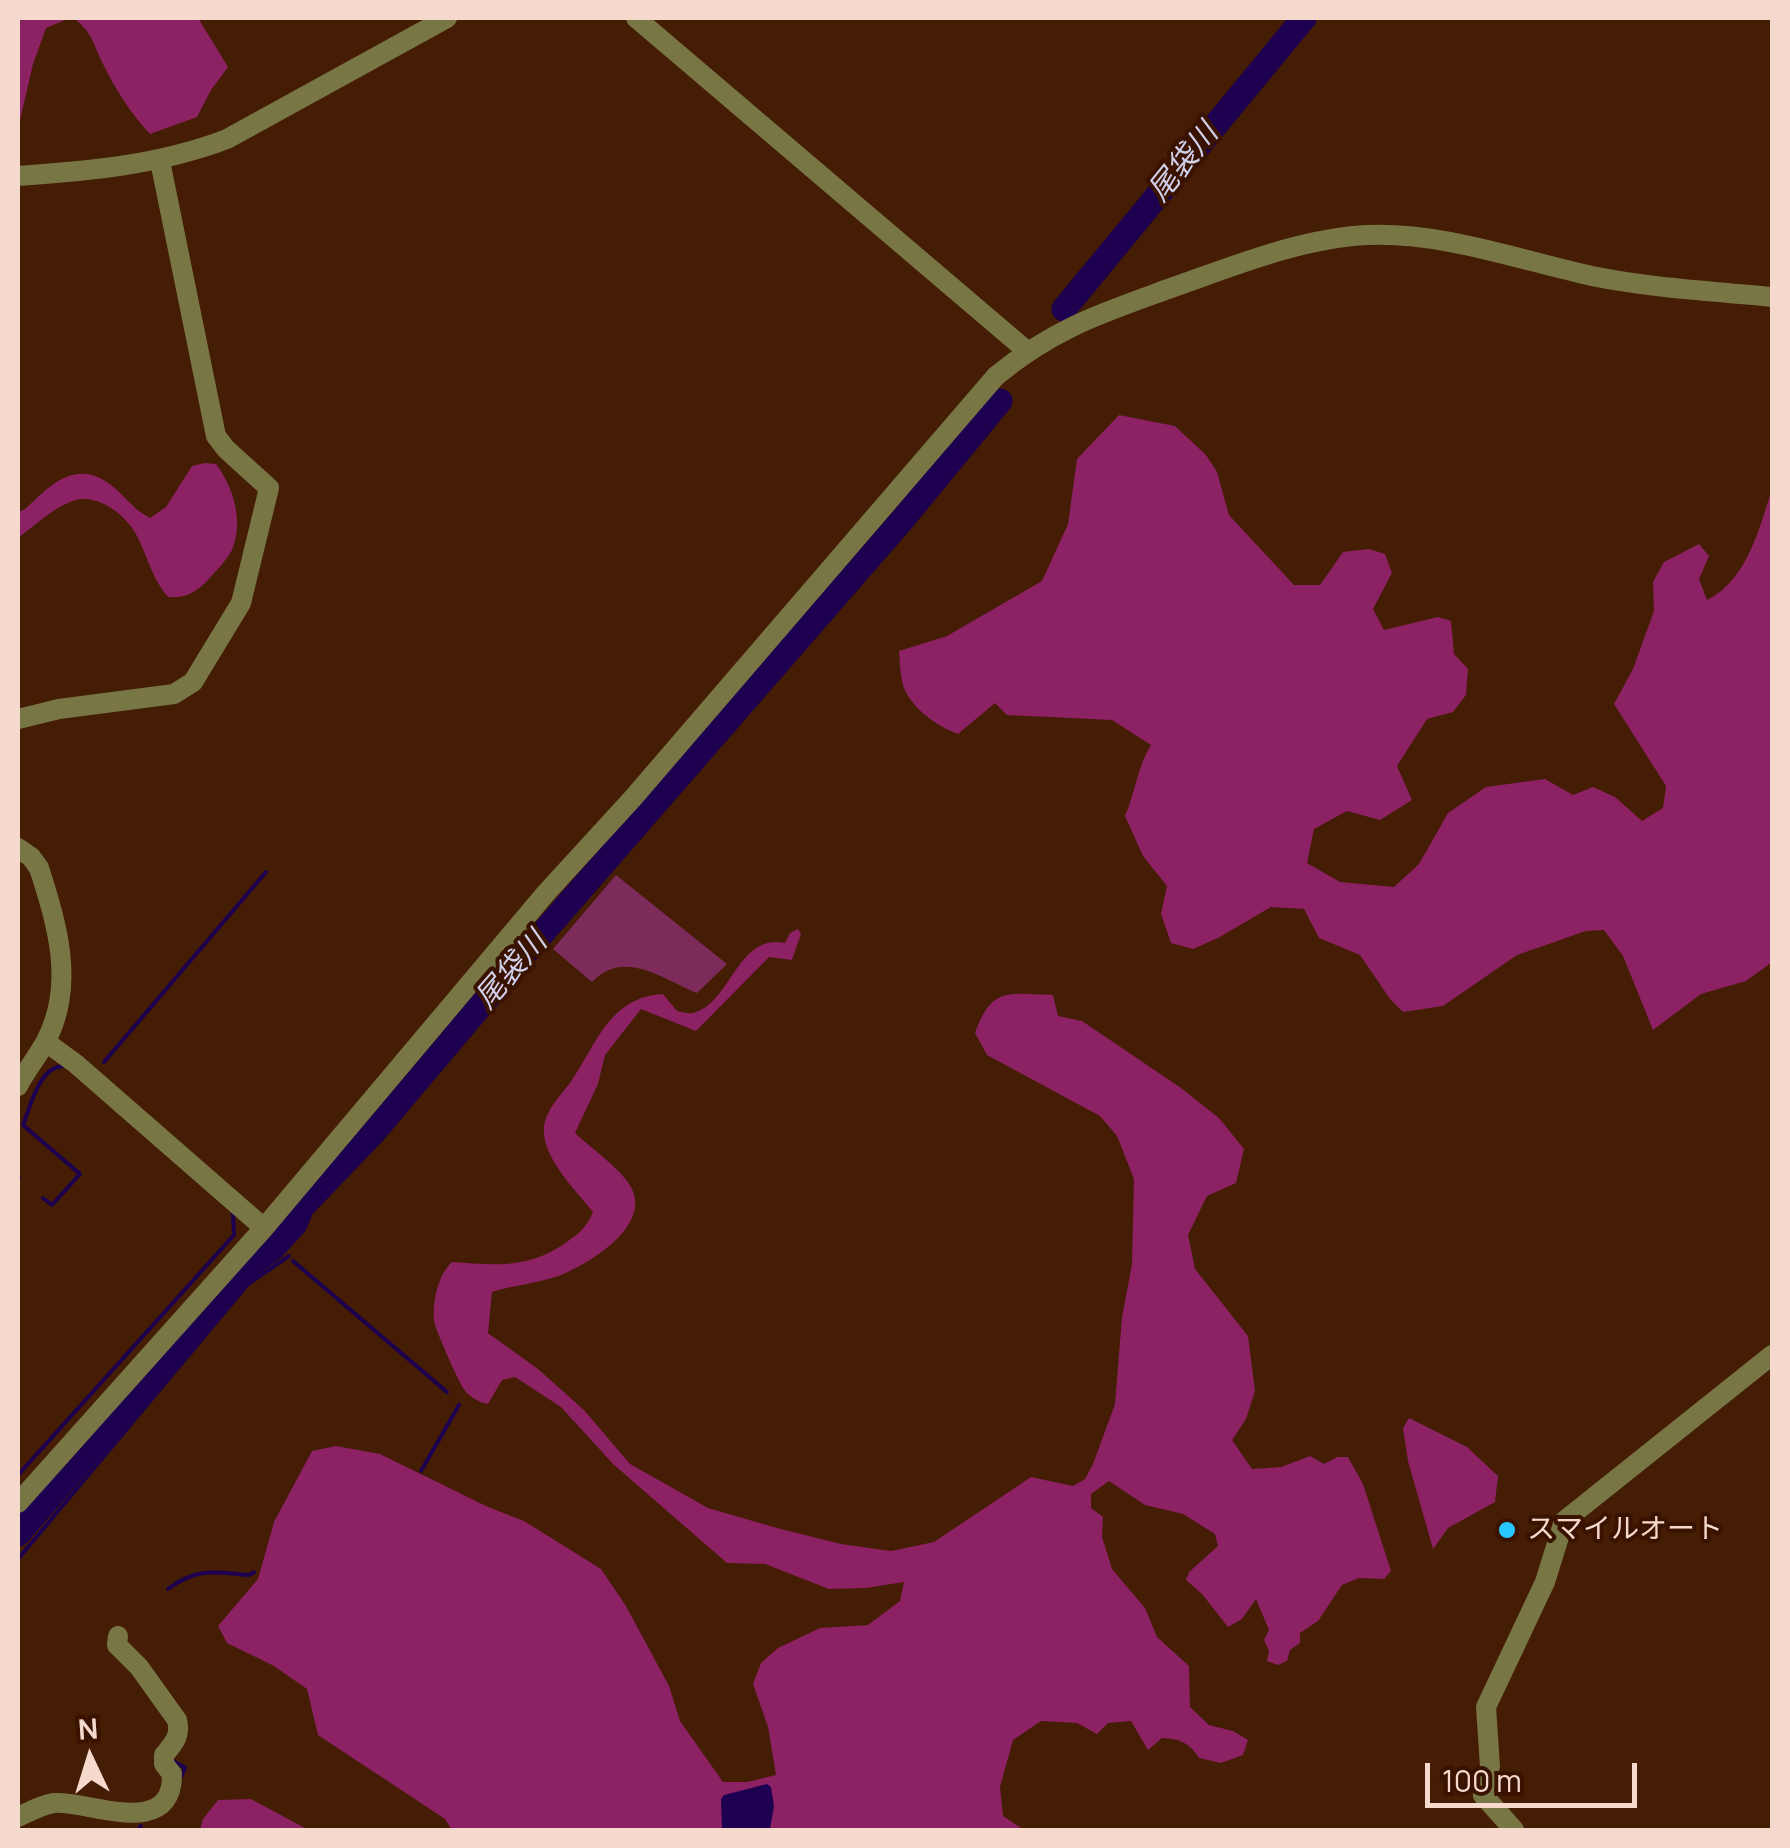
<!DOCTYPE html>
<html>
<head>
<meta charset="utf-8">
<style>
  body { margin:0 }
  #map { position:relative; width:1790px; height:1848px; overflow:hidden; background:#451c04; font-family:Manrope,sans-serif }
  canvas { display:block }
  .frame { position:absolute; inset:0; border:20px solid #f5d9cc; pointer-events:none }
  .north { position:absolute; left:40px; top:1708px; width:100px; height:100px; -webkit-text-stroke:8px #3a1200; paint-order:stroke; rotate:356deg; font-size:28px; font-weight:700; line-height:40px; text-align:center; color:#f5d9cc }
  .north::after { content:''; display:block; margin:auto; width:35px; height:45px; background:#f5d9cc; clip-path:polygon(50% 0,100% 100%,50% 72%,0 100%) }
  .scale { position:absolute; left:1425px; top:1763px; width:212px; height:45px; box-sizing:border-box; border:5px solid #f5d9cc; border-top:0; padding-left:12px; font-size:30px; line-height:35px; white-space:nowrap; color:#f5d9cc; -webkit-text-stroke:8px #3a1200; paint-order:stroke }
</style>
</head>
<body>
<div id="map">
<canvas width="1790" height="1848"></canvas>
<div class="frame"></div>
<div class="north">N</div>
<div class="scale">100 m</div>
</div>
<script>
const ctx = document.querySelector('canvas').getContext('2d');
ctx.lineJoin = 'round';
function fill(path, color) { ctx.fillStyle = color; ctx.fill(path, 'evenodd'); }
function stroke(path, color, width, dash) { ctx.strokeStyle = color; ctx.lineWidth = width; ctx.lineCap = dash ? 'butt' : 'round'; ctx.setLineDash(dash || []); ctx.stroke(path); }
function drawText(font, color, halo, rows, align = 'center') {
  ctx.font = font + ' Manrope,"Noto Sans JP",sans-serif'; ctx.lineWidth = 8; ctx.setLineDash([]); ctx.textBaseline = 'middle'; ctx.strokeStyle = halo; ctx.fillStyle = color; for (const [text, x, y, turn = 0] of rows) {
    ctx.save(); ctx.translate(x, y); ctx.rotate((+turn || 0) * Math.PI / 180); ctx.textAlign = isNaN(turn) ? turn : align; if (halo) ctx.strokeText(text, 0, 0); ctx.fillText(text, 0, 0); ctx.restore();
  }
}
fill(new Path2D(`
  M616,875L727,964L697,993C663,979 624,948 592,982L553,949Z`), '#7d2b5b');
fill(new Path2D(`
  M18,18H70L46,28L33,64L18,129Z
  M74,18H198L228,67L211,90L197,117L150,134C131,114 116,90 104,66C92,43 95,36 74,18Z
  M1119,415L1175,426L1206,455L1217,472L1229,515L1294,585H1320L1343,552L1369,549L1385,554L1392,573L1373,609L1384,630L1438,617L1451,621L1454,654L1468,669L1466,695L1453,712L1427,719L1397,766L1412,800L1380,820L1347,811L1314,829L1307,863L1340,882L1394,887L1419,864L1448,813L1486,787L1545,779L1573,795L1593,787L1615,797L1642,821L1663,808L1666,786L1614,704L1633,669L1654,611L1653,582L1664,562L1699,544L1709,556L1699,579L1707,600C1747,580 1759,529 1772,489L1771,963L1746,981L1701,994L1653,1030L1623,956L1604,930L1586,931L1517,955L1443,1006L1403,1012L1390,999L1360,955L1319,938L1304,909L1271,907L1218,938L1193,949L1171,943L1161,914L1167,886L1143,856L1125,816C1135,793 1138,765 1151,745L1112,720L1007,715L995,703L958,734C936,726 910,707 903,685C900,674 900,662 899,651L947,636L1042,581L1068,524L1077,459Z
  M205,463L216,464C232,485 244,520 233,547C229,559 217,569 209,579C197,592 185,599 168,597C154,581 148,560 139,540C129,517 97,490 70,502C51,510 34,526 18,538V512L24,510C47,489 72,459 107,482C123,493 132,509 150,518L166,507L192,466Z
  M798,929L801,934L792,960L769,957L696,1031L641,1009L605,1055L598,1084L575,1133C590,1147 622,1170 631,1187C652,1226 590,1263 561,1275C540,1283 514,1285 492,1292L488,1333L538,1369L584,1410L630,1464L708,1508L777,1528L841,1544L891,1551L934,1542L1031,1477L1073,1486L1085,1479L1093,1464L1115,1404L1122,1317L1132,1264L1134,1179L1117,1136L1100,1116L987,1055L975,1033C992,986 1008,994 1053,995L1058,1016L1082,1021L1181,1088L1219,1118L1244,1149L1236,1183L1207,1196L1188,1235L1195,1269L1248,1336L1255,1391L1246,1419L1232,1440L1252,1469L1281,1467L1310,1456L1324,1464L1337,1457H1348L1363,1484L1391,1571L1384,1579L1359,1578L1342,1585L1318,1621L1300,1633V1643L1290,1650L1287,1661L1278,1665L1267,1661L1269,1651L1264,1640L1269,1630L1256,1599L1242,1619L1228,1627L1202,1594L1186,1580L1189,1572L1218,1546L1215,1534L1183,1514L1145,1505L1109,1481L1091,1494V1508L1103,1517L1102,1537L1112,1569L1145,1608L1157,1637L1189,1666L1190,1707L1209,1725L1233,1731L1248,1740L1243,1755L1221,1763L1199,1758C1190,1743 1180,1739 1162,1738L1148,1750L1131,1721L1108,1723L1097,1734L1077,1723L1041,1721L1013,1740L1000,1787L1003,1816L1024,1830H452L445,1819L318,1735L307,1689L274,1666L227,1643L218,1626L258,1579L274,1522L312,1451L336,1446L380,1454L488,1507L524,1521L601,1569L626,1606L669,1686L680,1721L723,1782H747L776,1775L768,1727L753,1684L761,1663L778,1648L820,1628L868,1625L900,1601L904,1582L866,1588L829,1589L765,1564L727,1563L613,1464L561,1407L515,1377L502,1380L488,1404C479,1403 468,1396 463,1388C458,1380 435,1329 434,1321C432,1302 438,1275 452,1262C492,1265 525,1269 561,1246C577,1235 585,1230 593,1212C577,1192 546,1161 544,1134C542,1112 561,1096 572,1080C597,1043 610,997 663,994L677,1011C683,1012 688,1014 693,1013C731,1004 737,933 785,943L790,933Z
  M1409,1418L1467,1447L1498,1476L1495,1502L1448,1528L1433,1549L1408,1461L1403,1428Z
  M251,1799L303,1827L308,1830H200L203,1819L218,1800Z`), '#8c2163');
fill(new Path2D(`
  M767,1784L771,1787L774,1806L770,1829L722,1830L721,1799L724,1795Z`), '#1d0150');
stroke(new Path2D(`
  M104,1062L266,872
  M18,1177L19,1178
  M43,1198L52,1205L80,1174L23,1125C31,1105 39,1067 63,1066
  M271,1242L279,1249
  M293,1261L447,1392
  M421,1471L459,1405
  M18,1475L234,1235L233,1213
  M18,1559L248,1284L289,1256
  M168,1589C197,1567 214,1572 249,1575L254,1572
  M172,1760L185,1768L181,1777
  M138,1830L141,1826`), '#1d0150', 4);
stroke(new Path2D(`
  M1064,309L1304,18
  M18,1534L249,1266L272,1249L295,1224L302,1207L374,1132L515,965L903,519L1000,401`), '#1d0150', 25);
stroke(new Path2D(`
  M636,18L1027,351
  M18,176C89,171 159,165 227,139L447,18
  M18,719L59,709L174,694L193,682L241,603L269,488L226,449L216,436L160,161
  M18,848L31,857L39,868C57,924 75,983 47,1039C39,1055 26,1070 18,1086
  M46,1042L76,1064L264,1228
  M18,1503L264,1228L546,893L633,798L996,376C1054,328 1102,313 1171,288C1234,266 1301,238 1368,235C1443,232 1519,260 1592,276C1651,288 1712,291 1772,297
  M18,1817C29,1812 41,1805 54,1803C87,1800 173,1841 172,1774L164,1764V1755C174,1743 181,1736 177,1720L139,1667L117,1645L118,1636
  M1514,1830L1483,1795L1490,1766L1486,1707L1545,1582L1564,1521L1772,1355`), '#777644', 20);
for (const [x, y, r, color] of [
  [1507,1530,10,"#27c8ff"]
]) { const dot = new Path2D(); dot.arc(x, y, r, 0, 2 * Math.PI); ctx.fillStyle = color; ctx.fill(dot); stroke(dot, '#3a1200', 4); }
drawText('28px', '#f5d9cc', '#3a1200', [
  ["スマイルオート",1527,1530]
], 'left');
drawText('italic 30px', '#d0cfea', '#3a1200', [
  ["尾袋川",1184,163,-51],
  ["尾袋川",512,971,-49]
]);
</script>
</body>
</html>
